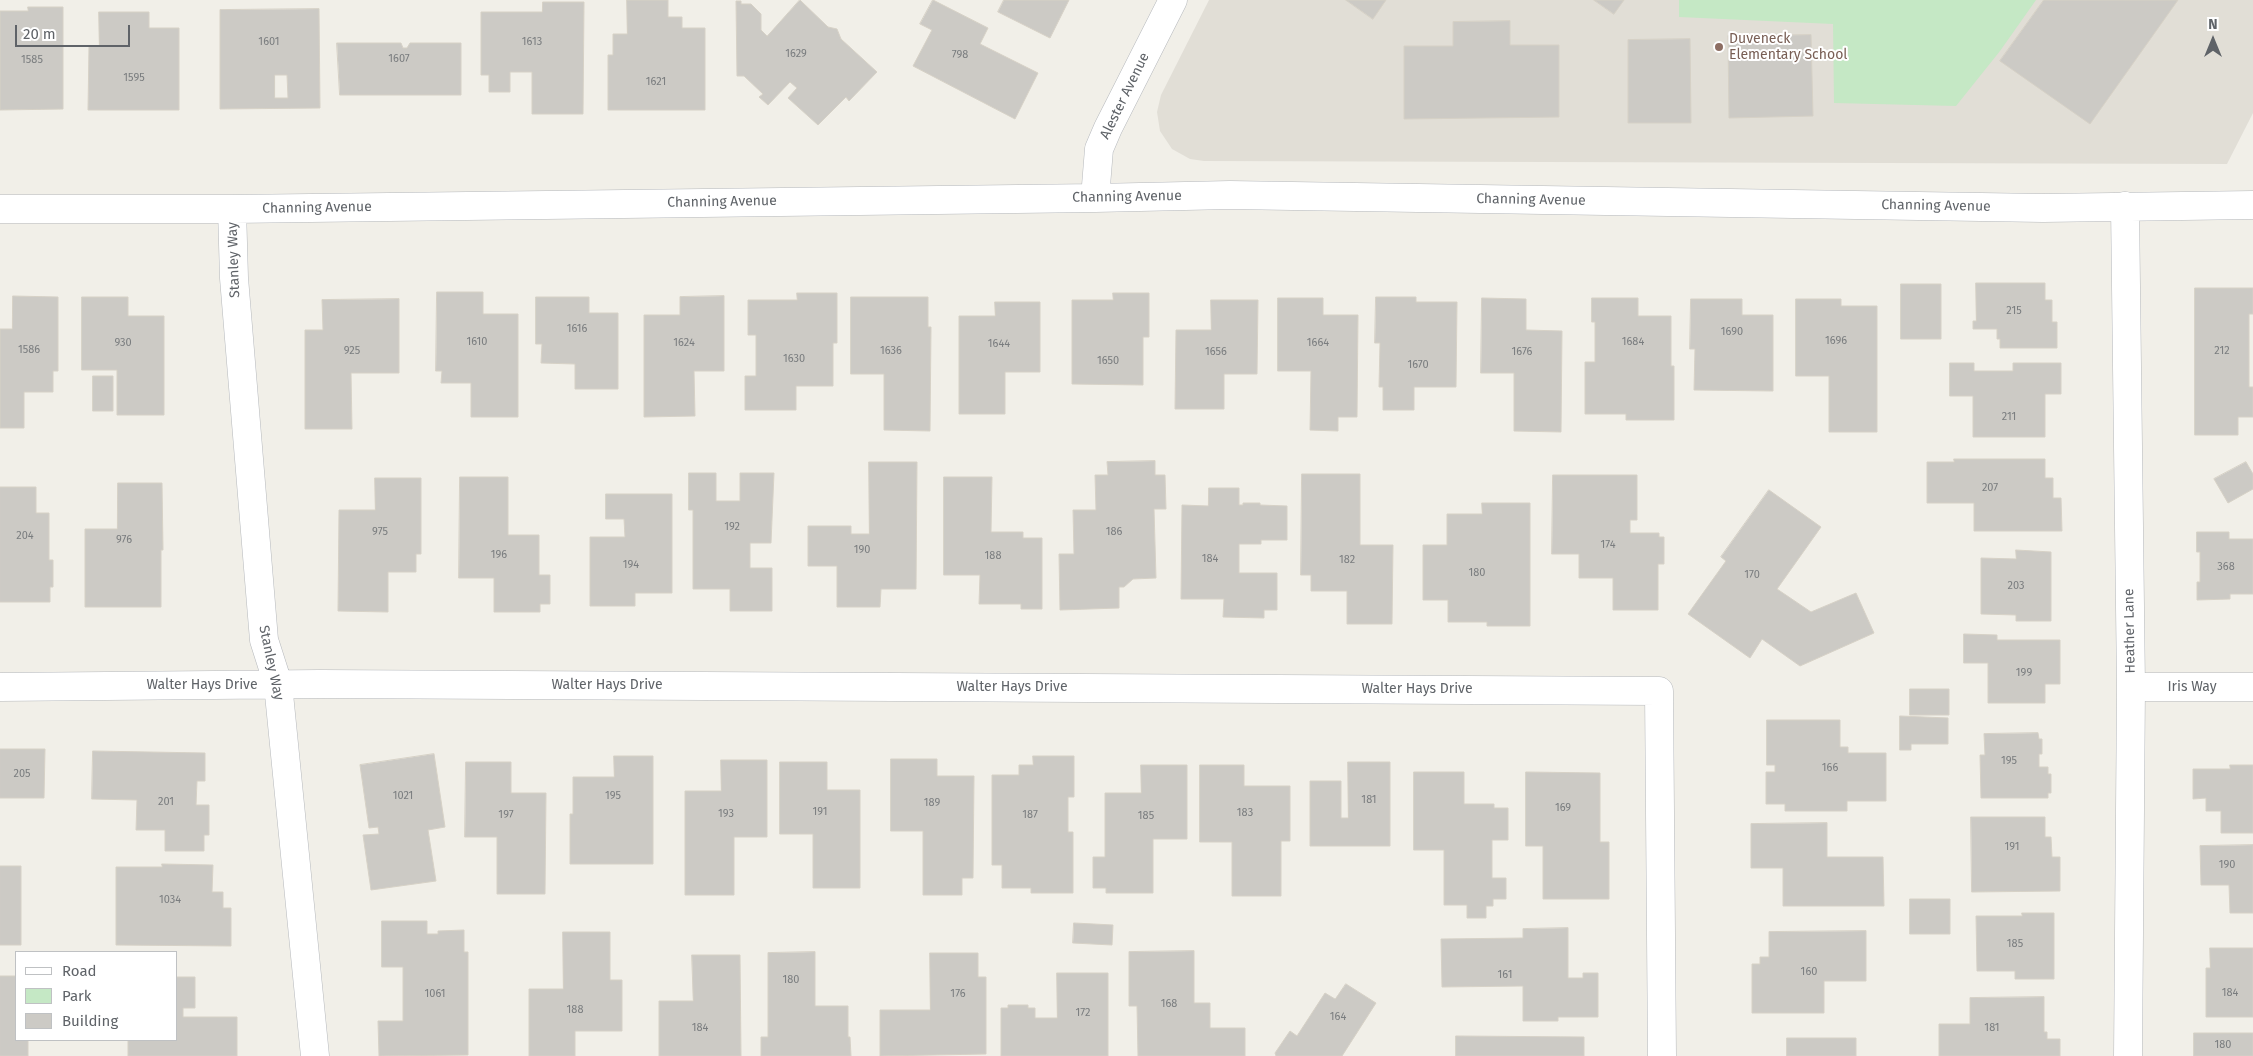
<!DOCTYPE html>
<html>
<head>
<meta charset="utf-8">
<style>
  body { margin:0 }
  #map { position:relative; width:2253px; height:1056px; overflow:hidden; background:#f1efe8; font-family:"Fira Sans",sans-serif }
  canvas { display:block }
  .legend { position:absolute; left:15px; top:951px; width:162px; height:90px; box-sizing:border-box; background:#fff; border:1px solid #bfc1c3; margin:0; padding:6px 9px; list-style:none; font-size:15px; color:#5f6368 }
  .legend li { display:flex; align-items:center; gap:10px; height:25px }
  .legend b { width:25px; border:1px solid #bfc1c3 }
  .north { position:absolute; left:2188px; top:15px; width:50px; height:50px; -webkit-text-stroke:4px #fff; paint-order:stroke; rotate:0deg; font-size:14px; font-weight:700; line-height:20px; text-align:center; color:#5f6368 }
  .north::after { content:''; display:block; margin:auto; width:18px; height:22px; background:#5f6368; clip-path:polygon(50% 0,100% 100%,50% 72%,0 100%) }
  .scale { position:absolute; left:15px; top:25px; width:115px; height:22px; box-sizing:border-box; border:2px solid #5f6368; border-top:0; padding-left:6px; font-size:15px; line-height:18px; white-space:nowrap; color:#5f6368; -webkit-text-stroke:4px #fff; paint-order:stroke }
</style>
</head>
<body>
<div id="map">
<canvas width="2253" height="1056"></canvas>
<ul class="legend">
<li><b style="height:6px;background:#fff"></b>Road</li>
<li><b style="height:14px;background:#c5e8c5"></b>Park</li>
<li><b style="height:14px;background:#cccac5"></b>Building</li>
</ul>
<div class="north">N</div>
<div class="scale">20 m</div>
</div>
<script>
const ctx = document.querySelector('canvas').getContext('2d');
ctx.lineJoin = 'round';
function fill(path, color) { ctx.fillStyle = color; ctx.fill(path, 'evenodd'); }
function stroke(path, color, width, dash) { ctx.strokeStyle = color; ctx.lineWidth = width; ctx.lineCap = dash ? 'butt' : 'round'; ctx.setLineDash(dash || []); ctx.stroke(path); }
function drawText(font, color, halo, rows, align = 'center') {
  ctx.font = font + ' "Fira Sans",sans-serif'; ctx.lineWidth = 4; ctx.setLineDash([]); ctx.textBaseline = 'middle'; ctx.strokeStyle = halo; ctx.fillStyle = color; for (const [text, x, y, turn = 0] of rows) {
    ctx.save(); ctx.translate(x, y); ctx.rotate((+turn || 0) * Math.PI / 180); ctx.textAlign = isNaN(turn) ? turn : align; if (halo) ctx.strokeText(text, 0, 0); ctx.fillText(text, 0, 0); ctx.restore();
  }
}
fill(new Path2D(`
  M1209,0H2253V113L2227,164L1204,161L1190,159L1172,149L1160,131L1157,112L1161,95Z`), '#e1ded6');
fill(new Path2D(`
  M1679,0H2036L2000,51L1956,106L1834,103L1833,24L1679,17Z`), '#c5e8c5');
const building = new Path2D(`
  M627,0H668V17H682V28H705V110H608V55H613V34H627Z
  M800,0L828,27L837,29L841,39L877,72L849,101L846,97L818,125L788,98L797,88L790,82L768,105L759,97L763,94L744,76H737L736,1H741V4H751L761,14V30L767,36Z
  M933,0L988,28L980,44L1038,73L1015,119L913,66L932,30L920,24Z
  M1004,0H1069L1050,38L998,12Z
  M1346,0H1386L1373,19Z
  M1594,0H1624L1614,14Z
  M2044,0H2178L2090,124L2000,61Z
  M543,2H584L583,114H532V72H510V92H489V75H481V12H542Z
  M28,7H63V109L0,110V11H28Z
  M319,9L320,108L220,109V10ZM275,75H287L288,98H275Z
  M99,12H149V28H179V110H88L89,46H99Z
  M1510,21V45H1559V117L1404,119V46H1453V22Z
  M1811,35L1813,116L1729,118L1728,36Z
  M1690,39L1691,123H1628V40Z
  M337,43H401L403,48H407L410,43H461V95H340Z
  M1976,283H2045V300H2052V322H2057V348H2000V339H1997V329H1973V321H1976Z
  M1901,284H1941V339H1901Z
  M2195,288H2253V314H2249V387H2253V417H2238V435H2195Z
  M437,292H483V314H518V417H471V383H441L442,371H436Z
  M797,293H837V343H833V386H796V410H745V376H756V335H748V300H797Z
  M1113,293H1149V337H1143V385L1072,384V300H1113Z
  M13,296L58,297V371H53V392H24V428H0V329H12Z
  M724,296V371H694L695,416L644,417V315H680V297Z
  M82,297H128V316H164V415H117V370H82Z
  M536,297H589V313H618V389H575V364L541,363L542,344H536Z
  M851,297H928V327H931L930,431L884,430V374H851Z
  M1376,297H1416V302H1457L1456,387H1414V410H1383V387H1379L1380,343H1375Z
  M1278,298H1323V315H1358L1357,417H1338V431L1310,430L1311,371H1278Z
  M1482,298L1526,299V330L1562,331L1561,432L1514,431V373H1481Z
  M1592,298H1638V316H1671V366H1674V420H1626V414H1585V362H1595V322H1592Z
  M399,299V373H351L352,429H305V330H323L322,300Z
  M1691,299H1742V315H1773V391L1694,390L1695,349H1690Z
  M1796,299H1841V306H1877V432H1829V376H1796Z
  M1211,300H1258L1257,374H1224V409H1175L1176,330H1211Z
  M995,302H1040V372H1005V414H959V316H995Z
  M1950,363H1974V371H2013V363H2061V394H2045V437H1973V396H1950Z
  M93,376H113V411H93Z
  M1954,459H2045V478H2053V498H2061L2062,531H1974V503H1927V462H1954Z
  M1155,461V475H1165L1166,509H1154L1156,578L1133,579L1124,587H1119V608L1060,610L1059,554H1074L1073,510H1096L1095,475H1108L1107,462Z
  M869,462H917L916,589H881L880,607H837V566H808V526H851V534H869Z
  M2246,462L2253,474V489L2228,503L2214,479Z
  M689,473H716V501H740V473H774L771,543H750V568H772V611H730V589H693V510H689Z
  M1302,474H1360V545H1393L1392,624H1347V591H1311V575H1301Z
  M1553,475H1637V520H1630V533H1659V537H1664V564H1658V610H1613V578H1579V554H1552Z
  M460,477H508V535H539V575H550V604H540V612H494V578H459Z
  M944,477H992L991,532H1023V538H1042V609H1021V604H979L980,575H944Z
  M375,478H421V554H416V572H388V612L338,611L339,510H375Z
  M118,483H162L163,550H161V607H85V529H117Z
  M0,487H36V513H49V560H53V587H50V602H0Z
  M1209,488H1239V505H1243V503H1260V505L1287,506V540H1261V544H1239V573H1277V610H1264V618L1223,617L1224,599H1181L1182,505L1208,506Z
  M1769,490L1821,527L1777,589L1811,612L1856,593L1874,633L1800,666L1762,639L1750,658L1688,614L1726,561L1721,557Z
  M606,494H672V593H635V606H590V537H625L624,519H606Z
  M1482,503H1530V626H1487V622H1448V600H1423V545H1447V514H1482Z
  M2197,532H2229V539H2253V594H2230V599L2197,600V582H2200V552H2197Z
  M2016,550L2051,552V621H2016V615L1981,614V558L2016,559Z
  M1964,634L1997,635V640H2060V684H2045V703H1988V663H1964Z
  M1910,689H1949V715H1910Z
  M1900,716L1948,718V744H1911V750H1900Z
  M1767,720H1840V747H1848V753H1886V801H1847V811H1785V804H1766V772H1775V765H1767Z
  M2038,733L2039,739H2042V754H2039V767H2048V774H2051V793H2048V798H1981L1980,755H1985L1984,734Z
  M0,749H45L44,798H0Z
  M93,751L205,753V781H197L196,805H209V835H204V851H165V830H136L137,800L92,799Z
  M434,754L445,827L428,830L436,881L371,890L363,835L379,834L378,827L369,828L360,765Z
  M614,756H653V864H570V814H573V777H614Z
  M1033,756H1074V797H1068V832H1073V893H1031V888H1002V865H992V775H1019V765H1033Z
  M891,759H937V776H974L973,878H962V895H923V831H891Z
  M721,760H767V837H734V895H685V791H721Z
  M466,762H511V793H546L545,894H497V837H465Z
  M780,762H827V790H860V888H813V834H780Z
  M1348,762H1390V846H1310V781H1341V818H1348Z
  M1141,765H1187V839H1153V893H1106V888H1093V857H1105V793H1141Z
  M1200,765H1244V786H1290V841H1281V896H1232V842H1200Z
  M2230,765H2253V833H2221V811H2206V798L2193,799V769H2230Z
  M1414,772H1464V804H1494V808H1508V840H1492V878H1506V899H1493V906H1486V918H1467V905H1444V850H1414Z
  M1526,772L1600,773V842H1609V899H1543V846H1526Z
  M1971,817H2045V837H2051L2052,857H2060V891L1972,892Z
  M1827,823V857H1883L1884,906H1783V868H1751V824Z
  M2253,845V913H2230L2229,885H2201L2200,846Z
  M162,864L213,865L212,892H223V908H231V946L116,945V867H162Z
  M0,866H21V945H0Z
  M1910,899H1950V934H1910Z
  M2022,913H2054V979H2015V971H1977L1976,916H2022Z
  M382,921H427V934H438V931L464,930V952H468V1055L379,1056L378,1021H403V967H382Z
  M1074,923L1113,925L1112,945L1073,943Z
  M1568,928V978H1583V973H1598V1017H1558V1021H1523V986L1442,987L1441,939L1523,938V929Z
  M1866,931V981H1824V1013H1752V964H1760V957H1769V932Z
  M563,932H610V980H622V1031H575V1056H529V989H563Z
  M2210,948H2253V1017H2206V968H2210Z
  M1194,951V1003H1210V1028H1245V1056H1138L1137,1006H1129V952Z
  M815,952V1006H848V1037H850L851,1056H761V1037H768V953Z
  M930,953H978V977H986V1054L880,1056V1010H930Z
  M692,955H740L741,1056H659V1001H693Z
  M1057,973H1108V1056H1001V1008H1008V1005H1028V1008H1035V1018H1057Z
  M0,976H16V1040H28V1056H0Z
  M176,977H195V1008H183V1017H237V1056H128V1040H176Z
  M1346,984L1376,1003L1342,1056H1276L1275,1053L1290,1031L1297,1036L1325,993L1335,999Z
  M2044,997V1032H2047V1039H2060V1056H1939V1024H1970V998Z
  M2194,1033H2253V1056H2194Z
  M1456,1036L1584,1037V1056H1456Z
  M1787,1038H1856V1056H1787Z`);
fill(building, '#cccac5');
stroke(building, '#d6d1c6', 1);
const minor = new Path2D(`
  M1095,198L1099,149L1108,128L1173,0
  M2125,206L2131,687L2128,1056
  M0,209H232L1095,198L1230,195L2043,208L2253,205
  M232,209L234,278L264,640L278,684L315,1056
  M0,687L320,684L1659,691L1662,1056
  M2131,687H2253`);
stroke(minor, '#b5b8bc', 29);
stroke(minor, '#fff', 28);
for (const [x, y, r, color] of [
  [1719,47,5,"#8d6e63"]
]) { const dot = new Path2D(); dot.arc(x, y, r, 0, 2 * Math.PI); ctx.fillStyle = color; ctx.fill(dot); stroke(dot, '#fff', 2); }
drawText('11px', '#7a7d7f', null, [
  ["1601",269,42],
  ["1613",532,42],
  ["1629",796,54],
  ["798",960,55],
  ["1607",399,59],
  ["1585",32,60],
  ["1595",134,78],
  ["1621",656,82],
  ["215",2014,311],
  ["1616",577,329],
  ["1690",1732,332],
  ["1696",1836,341],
  ["1610",477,342],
  ["1684",1633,342],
  ["930",123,343],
  ["1624",684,343],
  ["1664",1318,343],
  ["1644",999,344],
  ["1586",29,350],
  ["925",352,351],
  ["1636",891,351],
  ["212",2222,351],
  ["1656",1216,352],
  ["1676",1522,352],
  ["1630",794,359],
  ["1650",1108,361],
  ["1670",1418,365],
  ["211",2009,417],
  ["207",1990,488],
  ["192",732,527],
  ["975",380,532],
  ["186",1114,532],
  ["204",25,536],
  ["976",124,540],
  ["174",1608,545],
  ["190",862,550],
  ["196",499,555],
  ["188",993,556],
  ["184",1210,559],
  ["182",1347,560],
  ["194",631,565],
  ["368",2226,567],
  ["180",1477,573],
  ["170",1752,575],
  ["203",2016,586],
  ["199",2024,673],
  ["195",2009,761],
  ["166",1830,768],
  ["205",22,774],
  ["1021",403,796],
  ["195",613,796],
  ["181",1369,800],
  ["201",166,802],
  ["189",932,803],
  ["169",1563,808],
  ["191",820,812],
  ["183",1245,813],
  ["193",726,814],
  ["197",506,815],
  ["187",1030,815],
  ["185",1146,816],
  ["191",2012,847],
  ["190",2227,865],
  ["1034",170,900],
  ["185",2015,944],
  ["160",1809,972],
  ["161",1505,975],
  ["180",791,980],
  ["184",2230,993],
  ["1061",435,994],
  ["176",958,994],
  ["168",1169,1004],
  ["188",575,1010],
  ["172",1083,1013],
  ["164",1338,1017],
  ["184",700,1028],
  ["181",1992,1028],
  ["180",2223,1045]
]);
drawText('14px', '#785e54', '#fff', [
  ["Duveneck",1729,39],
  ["Elementary School",1729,55]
], 'left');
drawText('14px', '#5f6368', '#fff', [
  ["Alester Avenue",1125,96,-64],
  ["Channing Avenue",1127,197,-1],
  ["Channing Avenue",1531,200,1],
  ["Channing Avenue",722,202,-1],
  ["Channing Avenue",1936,206,1],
  ["Channing Avenue",317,208,-1],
  ["Stanley Way",234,260,-92],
  ["Heather Lane",2130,631,-91],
  ["Stanley Way",271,663,78],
  ["Walter Hays Drive",202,685],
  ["Walter Hays Drive",607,685],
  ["Walter Hays Drive",1012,687],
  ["Iris Way",2192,687],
  ["Walter Hays Drive",1417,689]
]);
</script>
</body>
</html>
